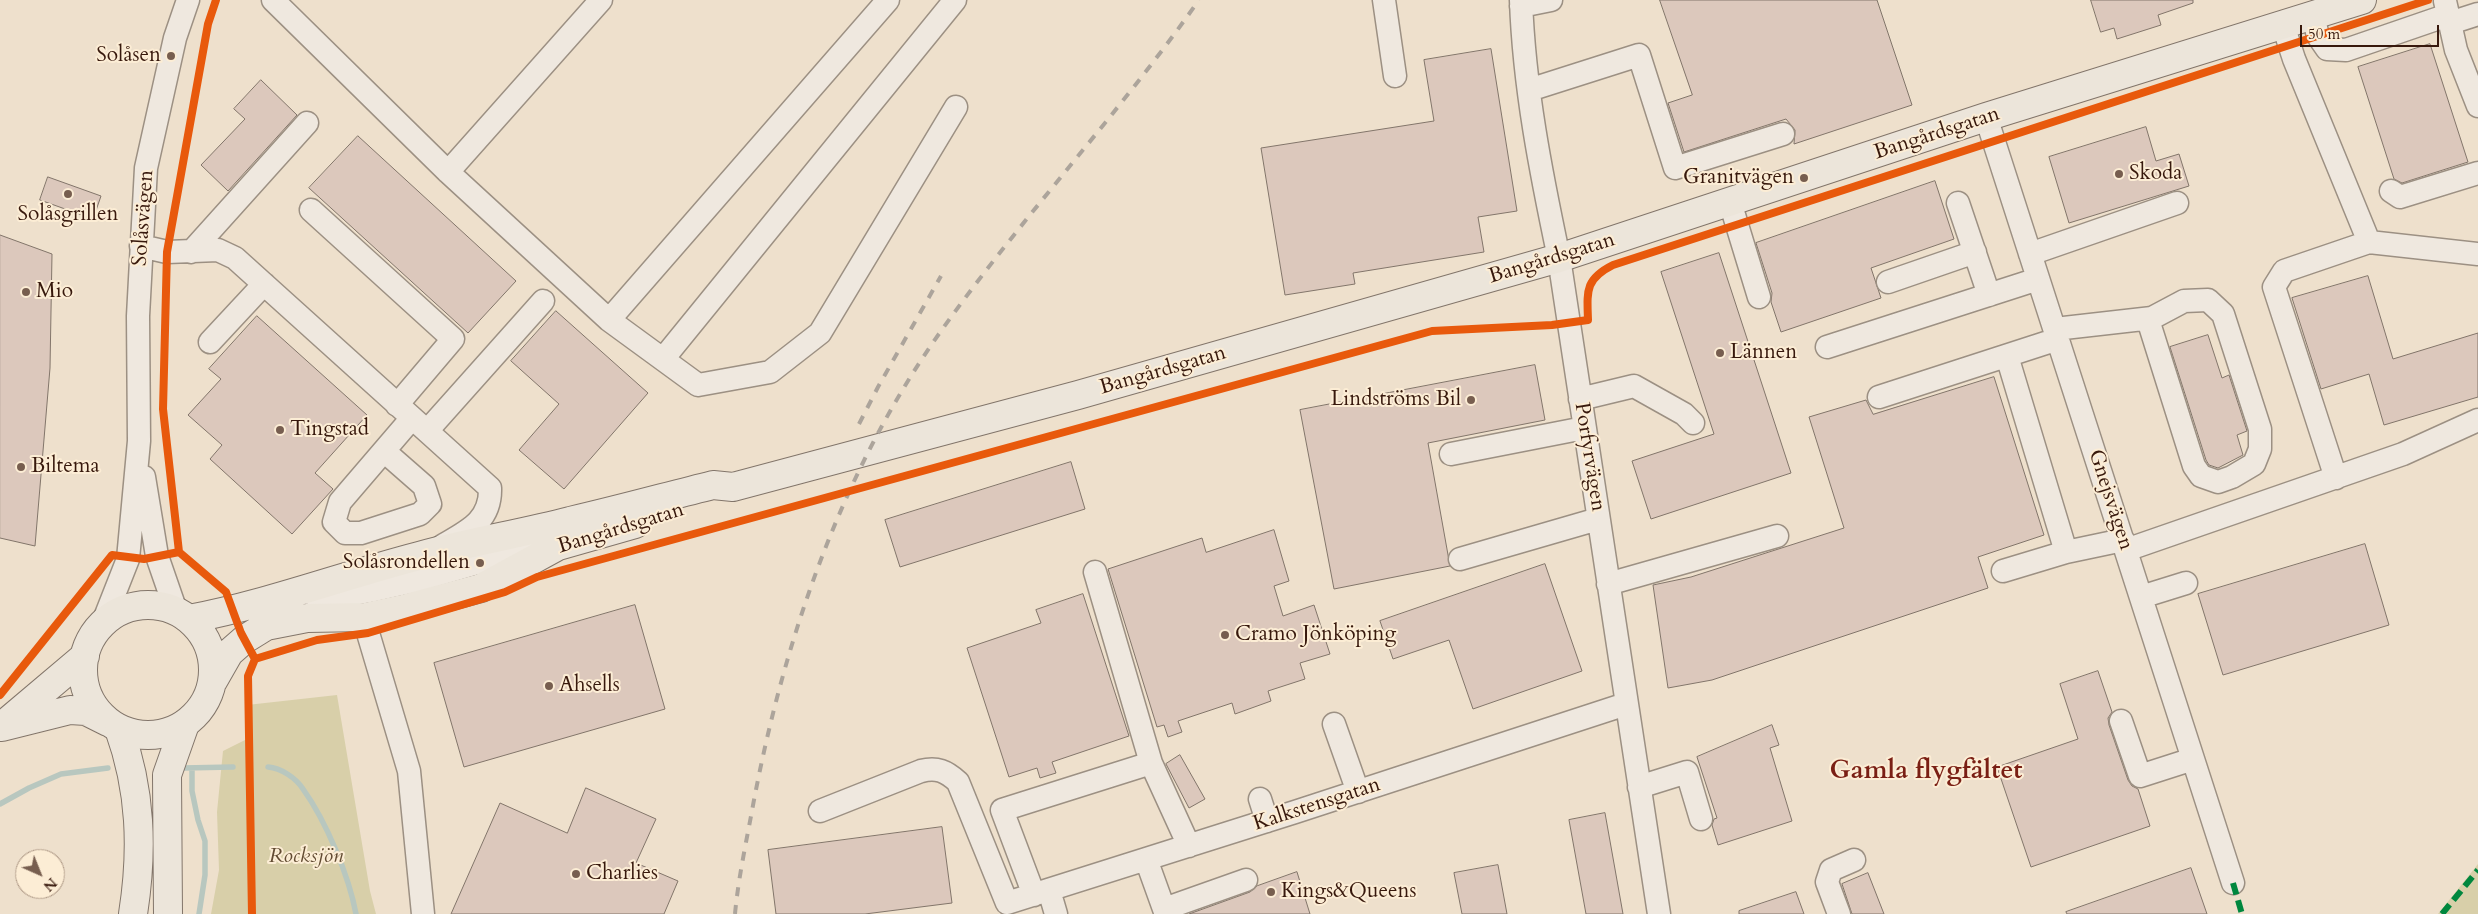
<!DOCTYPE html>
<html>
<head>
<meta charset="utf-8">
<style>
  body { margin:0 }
  #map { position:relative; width:2478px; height:914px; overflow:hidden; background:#eee0cc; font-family:Cardo,serif }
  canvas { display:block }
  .north { position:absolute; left:15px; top:849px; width:50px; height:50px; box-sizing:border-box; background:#fcedd5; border:1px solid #ad9885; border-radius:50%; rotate:136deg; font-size:14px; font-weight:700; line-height:20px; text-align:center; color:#37180c }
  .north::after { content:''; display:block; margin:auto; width:18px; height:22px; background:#775e4f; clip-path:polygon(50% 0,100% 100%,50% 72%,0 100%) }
  .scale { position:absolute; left:2300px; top:25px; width:139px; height:22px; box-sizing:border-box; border:2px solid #37180c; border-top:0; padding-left:6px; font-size:15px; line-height:18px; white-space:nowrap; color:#37180c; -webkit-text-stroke:4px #fcedd5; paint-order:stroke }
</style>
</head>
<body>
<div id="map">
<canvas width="2478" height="914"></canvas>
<div class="north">N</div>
<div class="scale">50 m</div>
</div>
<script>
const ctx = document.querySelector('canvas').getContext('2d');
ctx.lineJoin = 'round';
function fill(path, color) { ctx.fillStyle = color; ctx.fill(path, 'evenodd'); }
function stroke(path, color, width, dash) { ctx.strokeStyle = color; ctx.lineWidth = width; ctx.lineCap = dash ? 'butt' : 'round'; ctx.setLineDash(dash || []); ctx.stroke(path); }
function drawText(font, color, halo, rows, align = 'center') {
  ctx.font = font + ' Cardo,serif'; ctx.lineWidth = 4; ctx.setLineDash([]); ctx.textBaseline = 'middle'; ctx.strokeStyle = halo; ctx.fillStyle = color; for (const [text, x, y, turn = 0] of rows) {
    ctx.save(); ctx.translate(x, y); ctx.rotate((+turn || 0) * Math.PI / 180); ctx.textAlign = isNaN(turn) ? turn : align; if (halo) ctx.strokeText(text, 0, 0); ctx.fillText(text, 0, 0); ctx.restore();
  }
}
fill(new Path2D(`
  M337,695L370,891L376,914H211L219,870L217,812L223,751L247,739V705Z
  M2478,864V914H2438Z`), '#d8cfa9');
stroke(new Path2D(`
  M268,767C281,768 296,778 303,789C326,821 349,876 356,914
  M183,768L233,767
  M192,768V791L198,820L205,841V875L199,914
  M0,804L29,788L61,774L108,768`), '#b8c7bf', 5.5);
const building = new Path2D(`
  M1660,0H1877L1912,105L1794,144L1795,130L1786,119L1684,152L1668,103L1692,95Z
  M2091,0H2193V3L2158,15L2161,25L2117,39L2114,28L2101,32Z
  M2430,44L2468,162L2402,183L2394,179L2358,67Z
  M1491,49L1517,211L1478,217L1484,252L1353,273L1355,284L1285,295L1261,148L1434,121L1424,60Z
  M261,80L297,115L228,191L201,165L245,119L234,109Z
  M2146,127L2156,161L2179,154L2189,186L2069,223L2049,157Z
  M358,136L516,281L468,333L309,188Z
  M48,177L101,196L93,219L40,200Z
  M1935,181L1954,239L1871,268L1881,298L1781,332L1771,302L1772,293L1756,243Z
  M0,235L52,254L50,368L35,546L0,538Z
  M1719,253L1791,473L1651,519L1632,461L1714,434L1661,272Z
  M2368,276L2393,359L2478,333V397L2384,425L2369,374L2321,389L2292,298Z
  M556,311L648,393L564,489L519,450L559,404L511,361Z
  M257,316L367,415L315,473L333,489L292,534L210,459L222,445L188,415L221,379L209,369Z
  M2208,335L2222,378L2229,375L2247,431L2237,435L2243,455L2218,468L2209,465L2206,460L2170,347Z
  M1535,365L1545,420L1428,443L1450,566L1334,589L1300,410Z
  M1994,377L2044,535L1978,557L1988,588L1712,680L1668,688L1653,585L1691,577L1844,528L1809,417L1866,400L1873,414Z
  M1071,462L1085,509L900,567L885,520Z
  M1274,530L1289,581L1274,586L1283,616L1314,605L1330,654L1300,663L1305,679L1268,691L1271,701L1235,714L1232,703L1178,721L1182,732L1168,737L1164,725L1157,727L1108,569L1202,538L1206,552Z
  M2365,544L2389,625L2223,675L2198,594Z
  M1545,564L1582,671L1473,709L1449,640L1393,659L1380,621Z
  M1083,594L1129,736L1052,762L1056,773L1040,778L1037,768L1009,777L967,648L1041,623L1036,610Z
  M635,605L665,709L464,767L434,663Z
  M2098,671L2112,712L2108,718L2109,725L2128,780L2132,786L2138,789L2150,826L2031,867L1997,767L2078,739L2060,684Z
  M1772,725L1779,745L1770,748L1792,821L1718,845L1712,825L1714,819L1717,818L1697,757Z
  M1180,755L1205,799L1189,808L1166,764Z
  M586,788L656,819L636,863L678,881L664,914H451L500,803L567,833Z
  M1605,813L1623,914H1586L1569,820Z
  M942,827L952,903L865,914H776L768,850Z
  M1498,865L1507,914H1462L1454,873Z
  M2191,868L2207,914H2067L2066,912Z
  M1297,872L1310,914H1189L1250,892L1257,886Z
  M1868,873L1884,914H1852L1842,884Z
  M1796,892L1804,914H1739V911Z`);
fill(building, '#dcc8bc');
stroke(building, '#82756a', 1);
const minor = new Path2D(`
  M273,0L448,172L609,320L698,385L770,372L820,333L956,107
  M1384,0L1395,76
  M1521,0C1524,87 1541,173 1559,258L1659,914
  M2445,1L2456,50L2478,106
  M1521,6L1551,0
  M2313,16L2318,36L2327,49L2346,50L2448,15
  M2450,23L2478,14
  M2283,25L2294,59L2369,242L2478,254
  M1529,90L1639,55L1675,168L1783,134
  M1986,117L2233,883
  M448,172L601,0
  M2391,191L2400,197L2478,173
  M1730,202L1759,297
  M1958,203L1989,295
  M311,210L453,339L397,405
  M141,246L167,252L218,250L235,258L490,488C491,521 468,531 442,546
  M191,252L307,123
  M2030,254L2177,203
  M1888,282L1975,252
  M609,320L888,0
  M2055,329L2152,318L2150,326L2194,466L2201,476L2218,482L2232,477L2254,464L2260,449V429L2223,314L2208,300L2184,301L2152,318
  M210,342L264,284
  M1827,347L2038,279
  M2007,356L2066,552L2123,540
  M663,359L955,0
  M1879,397L2058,339
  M1580,399L1634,386L1684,414L1693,423
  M427,431L543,301
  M384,451L424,486L430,504L420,514L361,533H345L334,522L340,502L412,418
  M1451,454L1584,428
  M144,477L157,556L176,611
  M2336,478L2274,287L2284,271L2369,242
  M2126,550L2403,454L2478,420
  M1460,559L1598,519
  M2003,571L2066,552
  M1095,572L1151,763L1189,846
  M1608,584L1777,536
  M309,593L354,594L370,591L419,580L550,542
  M2141,597L2186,583
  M366,617L368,633L409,771L423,914
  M102,625L128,559L139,441L138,316L146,168L175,38L188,0
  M2121,721L2140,776L2193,759
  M1334,724L1358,792
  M1639,787L1687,772L1701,819
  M1260,799L1267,821
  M820,811L921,771C937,767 946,771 958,782L1007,903L1295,812L1626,704
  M1146,859L1164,909L1246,880
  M1049,890L1056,914
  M1034,895L1002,810L1151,763
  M1839,914L1827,882L1831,870L1854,860`);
const major = new Path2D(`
  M83 670a65 65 0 1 1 130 0a65 65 0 1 1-130 0Z
  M189,619C268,604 342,576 419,556C469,542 520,534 570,521C618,510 665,497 713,485L733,487L1078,395L1559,258L1986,117L2362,0
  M213,681L229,653L245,639L266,626L307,618L366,617L403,609L481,588L558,546L635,524
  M8,721L85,656
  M2,727L70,710L86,711L108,722`);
const highway = new Path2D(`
  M119,729C141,790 143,850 133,914
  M168,914L167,775L185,724`);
stroke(minor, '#9c9083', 25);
stroke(major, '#82756a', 30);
stroke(highway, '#82756a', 30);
stroke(minor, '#efe8df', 22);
stroke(major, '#ece5da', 28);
stroke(highway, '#ece5da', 28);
stroke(new Path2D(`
  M859,424L878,387L941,276
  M735,914C738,881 745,848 751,816C782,645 840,473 941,331C1022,217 1118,115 1199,0`), '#aca49b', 4, [9, 9]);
stroke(new Path2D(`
  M2233,883L2242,914
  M2442,914L2478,870`), '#00873e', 6, [12, 6]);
stroke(new Path2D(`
  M179,552L163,409L167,252L208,24L216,0
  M255,659L317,640L368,633L505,592L537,577L1432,331L1552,325L1588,320C1587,291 1585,279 1613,265L2428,0
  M0,695L112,555L144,559L179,552L226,592L241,633L255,659L248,676L252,914`), '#e8590c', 8);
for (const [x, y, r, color] of [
  [171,56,5,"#775e4f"],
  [2119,174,5,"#775e4f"],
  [1804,178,5,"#775e4f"],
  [68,194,5,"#775e4f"],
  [26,292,5,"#775e4f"],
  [1720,353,5,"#775e4f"],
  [1471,400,5,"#775e4f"],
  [280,430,5,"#775e4f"],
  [21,467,5,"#775e4f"],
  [480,563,5,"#775e4f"],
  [1225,635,5,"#775e4f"],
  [549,686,5,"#775e4f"],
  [576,874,5,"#775e4f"],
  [1271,892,5,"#775e4f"]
]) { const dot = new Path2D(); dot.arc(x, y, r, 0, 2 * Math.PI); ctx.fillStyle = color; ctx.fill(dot); stroke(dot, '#fcedd5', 2); }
drawText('21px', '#37180c', '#fcedd5', [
  ["Solåsen",161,56,"right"],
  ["Skoda",2129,174],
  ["Granitvägen",1794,178,"right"],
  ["Solåsgrillen",68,215,"center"],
  ["Mio",36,292],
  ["Lännen",1730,353],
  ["Lindströms Bil",1461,400,"right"],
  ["Tingstad",290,430],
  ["Biltema",31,467],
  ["Solåsrondellen",470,563,"right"],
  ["Cramo Jönköping",1235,635],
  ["Ahsells",559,686],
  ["Charlies",586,874],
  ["Kings&Queens",1281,892]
], 'left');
drawText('21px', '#37180c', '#fcedd5', [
  ["Bangårdsgatan",1937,134,-18],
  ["Solåsvägen",144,218,-86],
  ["Bangårdsgatan",1552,259,-17],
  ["Bangårdsgatan",1163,371,-16],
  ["Porfyrvägen",1589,457,81],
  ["Gnejsvägen",2110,500,72],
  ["Bangårdsgatan",621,529,-17],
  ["Kalkstensgatan",1317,805,-18]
]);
drawText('italic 21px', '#624b32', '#fcedd5', [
  ["Rocksjön",306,857]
]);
drawText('bold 26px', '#7a1f14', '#fcedd5', [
  ["Gamla flygfältet",1926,772]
]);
</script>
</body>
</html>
